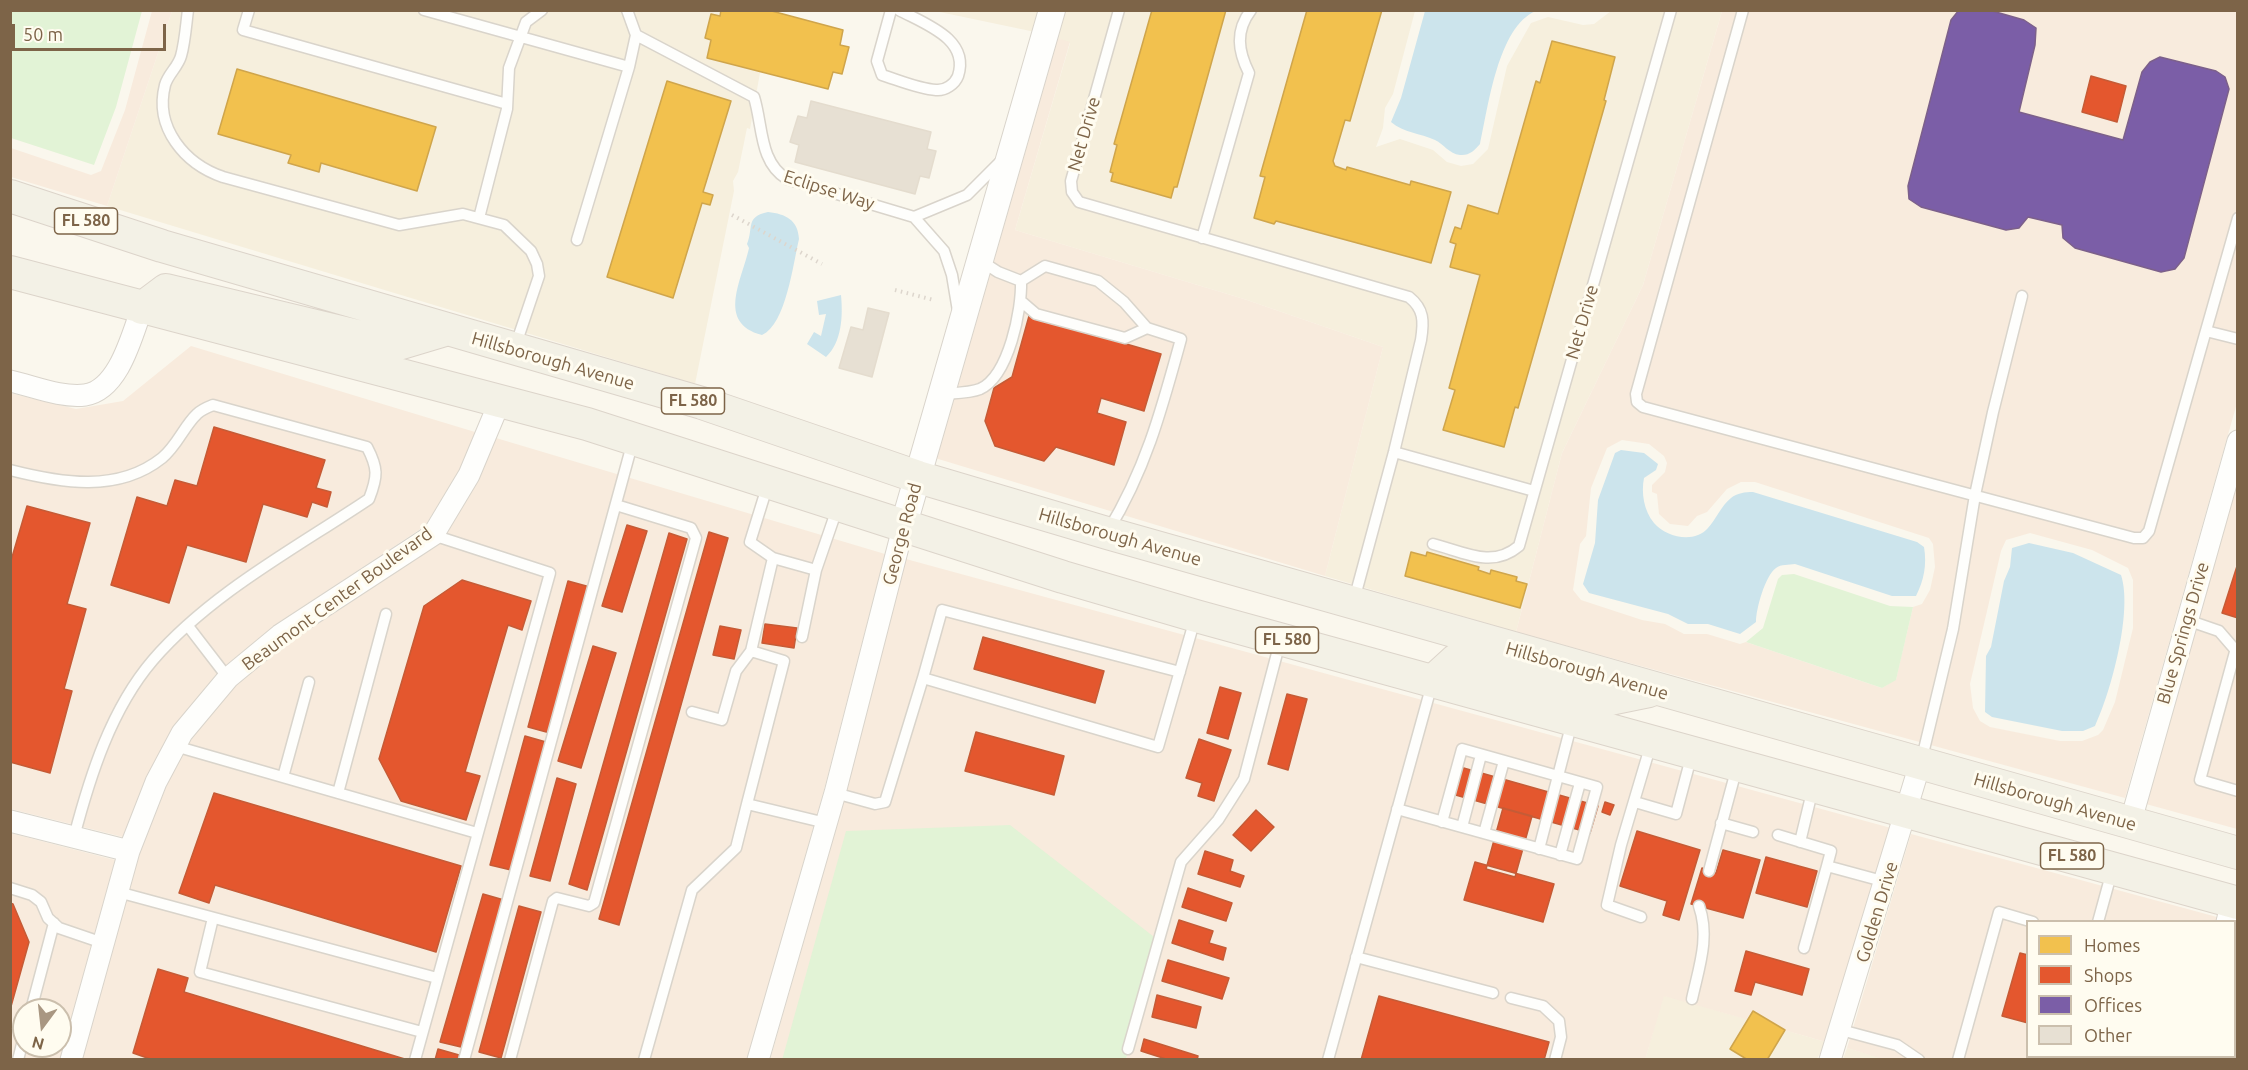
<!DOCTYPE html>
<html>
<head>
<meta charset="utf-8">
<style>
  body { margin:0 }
  #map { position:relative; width:2248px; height:1070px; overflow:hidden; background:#faf7ed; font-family:Ubuntu,sans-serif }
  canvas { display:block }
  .frame { position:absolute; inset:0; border:12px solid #7d6448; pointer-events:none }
  .legend { position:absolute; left:2026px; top:920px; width:210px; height:138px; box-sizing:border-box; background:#fffcf0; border:2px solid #cbbfad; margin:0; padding:8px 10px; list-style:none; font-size:18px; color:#7d6448 }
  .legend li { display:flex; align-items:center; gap:12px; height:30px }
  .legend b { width:30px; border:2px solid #cbbfad }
  .north { position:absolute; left:12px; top:998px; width:60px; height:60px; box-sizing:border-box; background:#fffcf0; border:2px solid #cbbfad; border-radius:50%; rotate:195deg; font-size:16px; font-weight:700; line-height:24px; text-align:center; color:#7d6448 }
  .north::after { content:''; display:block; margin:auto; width:21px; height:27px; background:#a99782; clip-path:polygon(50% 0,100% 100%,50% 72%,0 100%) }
  .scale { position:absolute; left:12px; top:24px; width:154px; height:27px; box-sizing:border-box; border:3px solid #7d6448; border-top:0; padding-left:8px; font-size:18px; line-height:21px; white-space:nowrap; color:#7d6448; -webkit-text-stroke:4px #fffcf0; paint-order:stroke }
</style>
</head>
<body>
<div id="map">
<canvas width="2248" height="1070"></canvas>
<div class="frame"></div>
<ul class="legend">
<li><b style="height:16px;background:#f2c14e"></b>Homes</li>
<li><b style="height:16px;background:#e4572e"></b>Shops</li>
<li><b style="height:16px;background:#7b5ea7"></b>Offices</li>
<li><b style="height:16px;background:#e7e0d3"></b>Other</li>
</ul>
<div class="north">N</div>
<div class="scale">50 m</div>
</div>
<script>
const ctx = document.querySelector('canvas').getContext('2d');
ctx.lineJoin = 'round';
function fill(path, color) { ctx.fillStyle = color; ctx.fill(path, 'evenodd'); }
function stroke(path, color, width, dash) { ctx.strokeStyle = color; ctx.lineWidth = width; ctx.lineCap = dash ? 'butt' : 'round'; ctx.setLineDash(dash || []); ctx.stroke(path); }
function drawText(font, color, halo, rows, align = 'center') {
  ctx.font = font + ' Ubuntu,sans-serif'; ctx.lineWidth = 6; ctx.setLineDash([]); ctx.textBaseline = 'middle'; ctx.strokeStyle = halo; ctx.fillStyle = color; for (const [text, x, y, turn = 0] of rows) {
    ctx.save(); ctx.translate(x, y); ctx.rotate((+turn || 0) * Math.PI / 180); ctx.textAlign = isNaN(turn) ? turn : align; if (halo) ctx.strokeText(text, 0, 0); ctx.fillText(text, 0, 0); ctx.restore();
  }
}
fill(new Path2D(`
  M172,11H771L750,129L747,128L738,172L733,181L734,191L695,384L107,206Z
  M935,11H1041L1035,32Z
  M1063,11H1415L1393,94L1385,108L1383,128L1376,147L1400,139L1433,150L1447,162L1461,166L1473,164L1488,149L1507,66L1531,23L1548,17L1583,25L1594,24L1611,11H1722L1643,285L1562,453L1516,632L1325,576L1383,347L1244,299L1015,230L1070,43L1056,38Z
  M1663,995L1826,1042L1817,1059L1645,1060Z
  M1847,1048L1886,1059H1843Z`), '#f6efdd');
fill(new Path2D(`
  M152,11H172L107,206L11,177V148L91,175L101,171L125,110Z
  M1722,11H2237V403L2125,798L1516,632L1562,453L1643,285ZM1622,440L1649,444L1664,456L1667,463L1665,472L1652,485V492L1657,494L1659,514L1670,524L1688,526L1697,516L1707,512L1727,489L1741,482H1755L1929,538L1933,544L1935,567L1930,590L1922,604L1913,607L1896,679L1882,688L1746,642L1740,644L1707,634H1684L1665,624L1642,620L1581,600L1573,590L1580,544L1586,536L1591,488L1607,448ZM2030,533L2092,550L2128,568L2133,580V628L2115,702L2103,730L2098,735L2082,741H2060L1990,727L1980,721L1973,708L1970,684L2001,551L2006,540Z
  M1056,38L1070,42L1015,230L1244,299L1383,347L1325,576L935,458Z
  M191,346L475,432L460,470L425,526L275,625L220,670L173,728L146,778L123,837L11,809L10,393L76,409L123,401Z
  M496,438L885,554L824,790L748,1059L82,1060L139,855L166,787L190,740L235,686L285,645L438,545L478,481Z
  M2237,480V829L2146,804Z
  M906,559L1891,828L1826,1042L1664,996L1645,1060L1126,1059L1157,940L782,1059L770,1060L845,796Z
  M10,833L115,860L60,1059H11ZM24,1010H60V1046H24Z
  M1911,834L2217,917L2216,922H2028V1056L2178,1057L2177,1059L1886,1060L1847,1048Z
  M2237,922V1059H2228L2217,1057L2234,1056V933Z`), '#f8ebdd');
fill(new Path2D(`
  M11,10L142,11L116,107L94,165L11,138Z
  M1794,574L1890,606L1913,607L1896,680L1882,688L1746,642L1763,628L1778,579L1782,575Z
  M1010,825L1158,940L1126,1059L782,1060L846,831Z`), '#e2f3d6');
fill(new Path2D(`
  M1425,11H1536C1498,26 1488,108 1480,144C1475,150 1469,156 1460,155C1449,154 1444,144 1435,140C1420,133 1404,133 1391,122L1401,98Z
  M768,212C786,214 798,220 799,239C793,264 786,324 762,335C716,323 742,280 749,248L747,244C754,227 745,217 768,212Z
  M841,295C843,316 842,342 826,357L807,344L814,332L821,336L826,314L819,315L817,301Z
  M1621,450L1644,453L1658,464L1656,470L1644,478C1641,493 1644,511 1654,523C1666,537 1694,544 1708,528C1716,519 1721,506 1731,498C1737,493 1745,492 1753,492L1917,542L1924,547C1927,565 1924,580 1916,596H1892L1795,564C1789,565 1781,564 1776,568C1765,576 1756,609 1756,622L1740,634L1708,624H1688L1668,614L1589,593L1583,584L1595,543L1598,500L1615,453Z
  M2029,543L2073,553L2121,575C2133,611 2111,692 2095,726L2083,731H2062L1992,717L1985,712L1986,656L1991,647L2004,581L2010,567L2012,548Z`), '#cce4ec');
const homes = new Path2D(`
  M721,10H768L843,30L840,45L849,47L842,74L833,72L828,89L707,58L711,40L705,38L711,14L720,16Z
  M1152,10H1226L1177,187H1174L1171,198L1111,181L1113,173L1110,172L1117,145L1114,144Z
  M1307,10H1382L1350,121L1345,120L1333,161L1335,166L1346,170L1347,167L1410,185L1411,181L1451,192L1431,263L1276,221L1274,224L1254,218L1265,177L1260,176Z
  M1552,41L1615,57L1604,100L1606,101L1518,408L1515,407L1504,447L1443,430L1455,390L1449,388L1480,275L1450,267L1456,244L1450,242L1455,227L1461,229L1468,205L1498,214L1536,81L1540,83Z
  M237,69L436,127L417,191L321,163L319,172L288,163L291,155L218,134Z
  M667,81L731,101L703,192L713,195L710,205L702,203L673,298L607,277Z
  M1411,552L1426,556L1427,552L1479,567L1478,570L1490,574L1491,570L1517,577L1516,581L1527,584L1520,608L1405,576Z
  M1753,1011L1785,1030L1767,1060H1748L1730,1049Z`);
fill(homes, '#f2c14e');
stroke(homes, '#cfa54c', 1.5);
const shops = new Path2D(`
  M2091,76L2126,86L2117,122L2082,112Z
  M1029,316L1161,354L1144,411L1101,398L1097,413L1126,422L1114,465L1056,447L1044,461L995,446L985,421L994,388L1012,377Z
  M214,427L325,460L316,488L331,492L327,507L312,502L307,517L263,504L246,562L187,545L169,603L111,585L137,497L167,506L175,480L197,486Z
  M27,506L90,523L67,604L86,609L64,689L72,691L50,773L10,762V564Z
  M627,525L647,531L622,612L602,606Z
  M709,532L728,538L619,925L599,919Z
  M669,533L687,539L587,890L569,884Z
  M2238,563V618L2222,613Z
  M462,580L531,601L522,630L508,625L465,772L480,776L466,820L401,801L379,759L424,606Z
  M568,581L590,587L550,733L528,727Z
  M765,624L797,628L794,648L762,643Z
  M720,626L741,630L734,659L713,655Z
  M983,637L1104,671L1095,703L974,669Z
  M593,646L616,653L581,768L558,761Z
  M1220,687L1241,693L1228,739L1207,733Z
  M1287,694L1307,699L1288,770L1268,764Z
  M976,732L1064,756L1054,795L965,771Z
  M525,736L546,742L511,870L490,865Z
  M1199,739L1231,750L1214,801L1198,796L1202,783L1186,778Z
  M1453,765L1598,806L1590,833L1445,792Z
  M557,778L576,784L550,881L530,876Z
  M214,793L461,866L436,952L215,885L209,903L179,893Z
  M1605,802L1614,805L1610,815L1602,812Z
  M1503,808L1532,816L1515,877L1486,869Z
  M1256,810L1274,827L1251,851L1233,835Z
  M1637,831L1700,850L1679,920L1663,915L1667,901L1620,886Z
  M1723,850L1760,860L1743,918L1691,904L1702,868L1716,873Z
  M1205,851L1233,860L1230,871L1244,876L1240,887L1198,874Z
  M1766,857L1817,871L1807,907L1756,893Z
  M1475,862L1554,884L1543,922L1464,900Z
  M1188,888L1232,903L1226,921L1182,907Z
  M483,894L504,900L461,1047L440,1042Z
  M10,903L13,904L29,942L10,1010Z
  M519,906L541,912L501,1058L479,1052Z
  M1179,920L1213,931L1209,943L1226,948L1223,960L1172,943Z
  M1746,951L1809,969L1802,995L1755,982L1751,995L1735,991Z
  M2020,953L2028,955V1023L2002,1016Z
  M1168,960L1229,978L1222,999L1162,981Z
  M158,969L188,978L184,992L408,1060H153L133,1053Z
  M1157,995L1201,1007L1196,1028L1152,1017Z
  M1379,996L1549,1042L1544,1060H1361Z
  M1144,1039L1198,1056L1197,1060H1169L1141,1051Z
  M438,1049L459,1055L458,1060H435Z`);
fill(shops, '#e4572e');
stroke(shops, '#c55b36', 1.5);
const offices = new Path2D(`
  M1959,10H1989L2024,20L2036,28L2035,45L2019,112L2123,140L2142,72L2150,62L2160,57L2216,71L2225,77L2229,89L2184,258L2175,269L2161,272L2075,248L2063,238L2062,225L2028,217L2019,228L2006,230L1921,207L1909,199L1908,186L1951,20Z`);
fill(offices, '#7b5ea7');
stroke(offices, '#7c608a', 1.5);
const building = new Path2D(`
  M811,101L931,132L927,149L936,151L929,178L920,176L915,194L795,162L799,145L790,142L798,116L807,118Z
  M868,308L889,313L872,377L839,368L851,327L863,330Z`);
fill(building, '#e7e0d3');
stroke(building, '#e4dcce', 1.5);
const service = new Path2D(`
  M188,10C186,25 185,42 181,56C178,67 168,74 165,85C154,128 185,164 223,177L399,225L463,214L504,225L531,251L537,264L539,276L515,347
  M249,10L243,30L507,104
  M424,10L629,67L577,240
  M627,10L636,35L629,67
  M891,10L877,61L882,75C898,80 919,89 936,90C945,91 955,84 958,76C970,39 925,24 899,10
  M1119,10L1071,181L1072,192L1079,202L1409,297C1424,309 1424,321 1421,340L1394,452L1354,600
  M1743,10L1636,394L1637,402L1643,407L2134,538H2143L2149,531L2238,218
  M636,35L754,97C763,126 759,162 787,179L914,217L944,251L952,275L958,311
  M914,217L967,195L1002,160
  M479,218L507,109L509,68L526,22L542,10
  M1202,238L1249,73C1238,51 1235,31 1251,10
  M1021,281L1045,266L1098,281L1124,302L1147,328L1125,338L1036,314L1022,302
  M2206,331L2238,339
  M943,394C955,393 970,393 980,389C1009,376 1022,309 1021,281L998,272L981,261
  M1394,452L1534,491
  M10,470C61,483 118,493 162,458C177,446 184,426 197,414C201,410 208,407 213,405L367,447C378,468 378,476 369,499C296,548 211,593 153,660C111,709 90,776 74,837
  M1108,531C1146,469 1162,408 1181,339L1147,328
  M1433,544C1464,552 1492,569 1519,546L1671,10
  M773,558L816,570L837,509
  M2187,620L2219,631L2238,653
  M188,626L228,678
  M802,637L816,570
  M751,651L784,661L747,804L826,823
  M2235,652L2200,780L2238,791
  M923,678L942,610L1180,672
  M692,712L722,720L736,671L751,651L773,558L750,542L768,484
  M175,746L477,833
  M1921,762L1953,629L1975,495L1993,412L2022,296
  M283,777L309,682
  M338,793L386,614
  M835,793L875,804L885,802L923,678L1158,747L1195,619
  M1635,802L1676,814L1692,754
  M1397,809L1577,859L1597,787L1558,776L1572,722
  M1442,822L1462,749L1558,776L1539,849
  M1721,823L1753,832
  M1462,827L1481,755
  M1484,833L1504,761
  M1778,835L1831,851L1827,866L1886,882
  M1800,842L1813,788
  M1560,855L1580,783
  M1709,871L1737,767
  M10,888L32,895L41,902L48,918L59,928L103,943
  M118,892L437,978
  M1641,917L1607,905L1621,845L1651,744
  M213,918L200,972L422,1032
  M2098,922L2112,871
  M1804,948L1827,866
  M1356,957L1493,993
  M2234,959L2238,955
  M1511,998L1543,1006L1559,1021L1561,1037L1555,1060
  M1692,999C1699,967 1710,937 1699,906
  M31,1010L54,923
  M1841,1030L1897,1045L1919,1060
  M1128,1049L1181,862L1218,820L1244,779L1280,642
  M18,1060L24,1036
  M415,1060L550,573L433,535
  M464,1060L633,441
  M510,1060L553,901L557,898L589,906L594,903L696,538L691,528L616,505
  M644,1060L692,890L736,848L747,804
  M1328,1060L1432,684
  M1958,1060L1999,912L2033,922
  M2118,1060L2119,1056`);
const minor = new Path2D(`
  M10,381C33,386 61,398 85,395C119,390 132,335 142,308
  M10,821L129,851
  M2130,824L2238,441
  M2227,922L2232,901
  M71,1060L129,851L156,782L182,733L228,678L280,635L433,535L469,475L500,401
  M758,1060L835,793L904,524
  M1830,1060L1920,764
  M2188,1060L2189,1056`);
const tertiary = new Path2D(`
  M904,524L1052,10`);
const primary = new Path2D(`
  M10,196L162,246L702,403L918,477L1107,533L2238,853
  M10,272L587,424L1063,577L1196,616L2238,903
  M142,308L166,290L395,345L445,330
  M1433,681L1456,660L1600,701L1649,691`);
stroke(service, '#d9d4cb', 13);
stroke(minor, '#d9d4cb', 23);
stroke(tertiary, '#d9d4cb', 28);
stroke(primary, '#dcd4ca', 34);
stroke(new Path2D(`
  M732,215L822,264
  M895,290L934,300`), '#ddd6cd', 4, [1.5, 4.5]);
stroke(service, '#fefefc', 10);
stroke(minor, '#fefefc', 21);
stroke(tertiary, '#fefefc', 26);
stroke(primary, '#f3f1e6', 32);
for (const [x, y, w] of [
  [86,221,63],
  [693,401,63],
  [1287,640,63],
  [2072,856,63]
]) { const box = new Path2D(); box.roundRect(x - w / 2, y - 13, w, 26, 4.5); ctx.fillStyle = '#fffcf0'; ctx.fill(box); stroke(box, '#7d6448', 1.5); }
drawText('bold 16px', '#7d6448', null, [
  ["FL 580",86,221],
  ["FL 580",693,401],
  ["FL 580",1287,640],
  ["FL 580",2072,856]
]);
drawText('18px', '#7d6448', '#fffcf0', [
  ["Net Drive",1084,134,-74],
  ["Eclipse Way",829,190,18],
  ["Net Drive",1582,322,-74],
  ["Hillsborough Avenue",553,361,16],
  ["George Road",902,534,-75],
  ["Hillsborough Avenue",1120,537,16],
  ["Beaumont Center Boulevard",337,599,-36],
  ["Blue Springs Drive",2183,633,-74],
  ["Hillsborough Avenue",1587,671,16],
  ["Hillsborough Avenue",2055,802,16],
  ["Golden Drive",1877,912,-73]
]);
</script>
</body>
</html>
